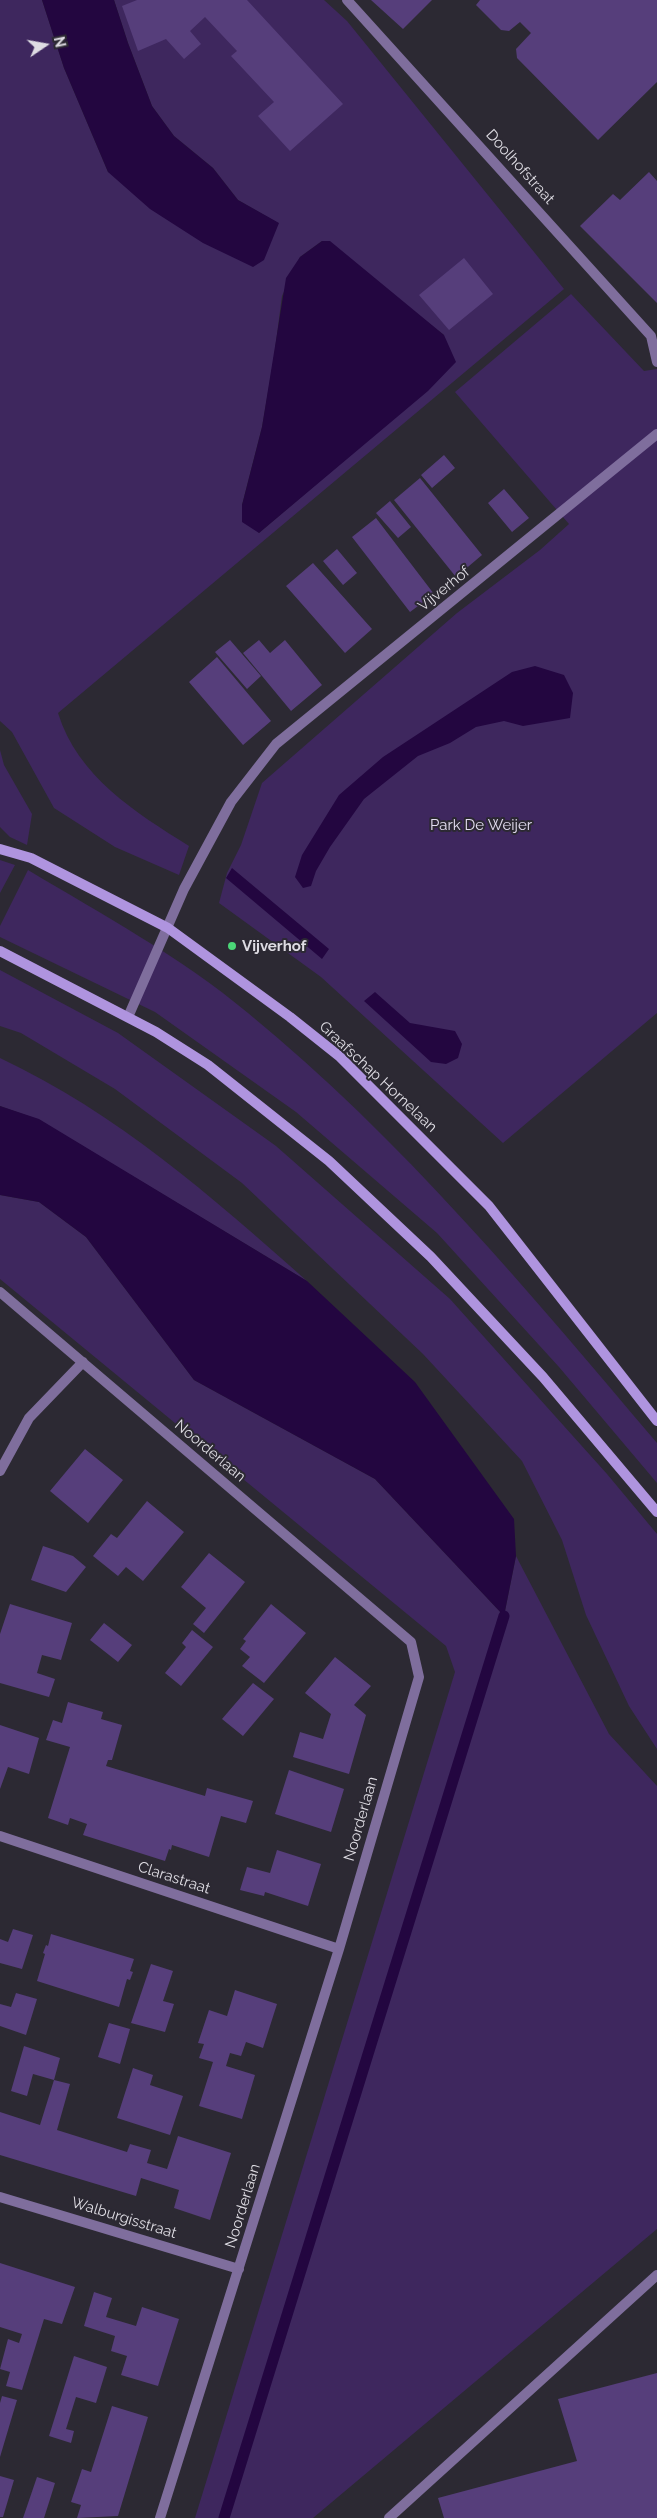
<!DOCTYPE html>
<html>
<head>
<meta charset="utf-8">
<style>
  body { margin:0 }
  #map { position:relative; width:657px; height:2518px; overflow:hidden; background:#2c2933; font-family:Raleway,sans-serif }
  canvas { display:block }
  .north { position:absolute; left:20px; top:20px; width:50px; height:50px; -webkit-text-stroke:4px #2c2933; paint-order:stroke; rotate:78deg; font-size:14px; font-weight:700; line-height:20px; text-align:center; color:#dedce3 }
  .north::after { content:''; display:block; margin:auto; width:18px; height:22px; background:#dedce3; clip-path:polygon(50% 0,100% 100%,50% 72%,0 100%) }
</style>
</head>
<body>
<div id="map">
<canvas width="657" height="2518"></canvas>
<div class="north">N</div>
</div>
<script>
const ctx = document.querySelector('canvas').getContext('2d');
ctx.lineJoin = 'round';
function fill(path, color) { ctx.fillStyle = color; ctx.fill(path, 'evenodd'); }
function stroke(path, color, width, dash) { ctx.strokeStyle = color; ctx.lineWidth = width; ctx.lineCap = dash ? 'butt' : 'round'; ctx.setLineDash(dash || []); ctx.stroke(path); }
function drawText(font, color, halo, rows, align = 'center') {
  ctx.font = font + ' Raleway,sans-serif'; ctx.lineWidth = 4; ctx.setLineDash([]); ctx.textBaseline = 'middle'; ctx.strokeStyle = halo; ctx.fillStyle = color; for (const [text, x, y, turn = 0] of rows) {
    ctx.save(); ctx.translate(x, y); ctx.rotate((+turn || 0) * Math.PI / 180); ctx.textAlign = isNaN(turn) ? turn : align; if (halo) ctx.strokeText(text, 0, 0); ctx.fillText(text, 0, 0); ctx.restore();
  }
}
fill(new Path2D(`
  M0,0H42L64,68L108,172L278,223L238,200L213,168L174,136L152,106L128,43L114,0H324L347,21L564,289L58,713C78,777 135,812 189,846L179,875L115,847L54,808L12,732L0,721ZM322,241L444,335L381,429L259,533L242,505L262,427L274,357L282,296L300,257Z
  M571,294L644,371L657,369V1013L503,1143L321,977L219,903L227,873L241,845L262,783L457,613L540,550L569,524L455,392Z
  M0,750L4,765L32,814L27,845L10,837L0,827Z
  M0,860L15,865L0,893Z
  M28,870C103,915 181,957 248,1013C402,1139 529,1292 657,1443V1483L559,1367L437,1233L296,1112L155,1012L0,937V926Z
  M0,970L118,1033L276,1146L450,1299L607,1474L657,1534V1749L629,1706L586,1615L562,1540L522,1461L423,1354L242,1183L115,1089L21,1033L0,1026Z
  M0,1058C117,1113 211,1196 307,1281L39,1120L0,1106Z
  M0,1195L39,1202L86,1237L194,1380L375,1479L504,1616L516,1556L609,1734L657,1786V2229L313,2518H195L455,1672L446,1646L0,1279Z`), '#3e275e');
fill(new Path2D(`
  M42,0H114L128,43L152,106L174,136L213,168L238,200L279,223L264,260L253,267L203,243L150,209L108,172L64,68Z
  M322,241H330L444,335L456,362L428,391L259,533L242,522V505L262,427L286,278L300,257Z
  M535,666L564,675L573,693L570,718L523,726L504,721L476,727L450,743L418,756L364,799L330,847L316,871L311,886L303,888L295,877L302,855L339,795L383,757L421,732L512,672Z
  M232,868L329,949L322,959L226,878Z
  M375,992L410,1023L455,1031L462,1044L458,1058L446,1064L431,1062L364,1001Z
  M0,1106L39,1119L307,1281L415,1382L514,1519L516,1556L504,1616L375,1479L194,1380L86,1237L39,1202L0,1195Z`), '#230640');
stroke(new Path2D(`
  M224,2518L504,1616`), '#230640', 11);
fill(new Path2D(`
  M137,0H247L343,104L290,151L258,116L274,102L231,56L237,51L205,17L190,31L201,44L184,59L166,39L138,51L122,6Z
  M371,0H432L403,29Z
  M480,0H657V82L598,140L517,58L516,49L531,33L520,22L509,31L501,30L476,5Z
  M649,172L657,181V303L580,226L613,194L620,200Z
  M464,258L493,294L449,330L419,295Z
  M444,455L455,468L432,488L421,475Z
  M420,478L482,555L456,577L394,500Z
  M504,489L529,518L512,532L488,503Z
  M390,501L411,527L398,538L376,513Z
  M376,518L434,594L410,612L352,537Z
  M337,549L357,573L343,585L323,561Z
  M313,563L372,629L345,653L286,586Z
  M230,640L261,676L247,689L215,652Z
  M259,640L270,653L285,640L322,685L291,711L243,653Z
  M217,657L271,721L243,745L189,682Z
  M85,1449L123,1480L88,1523L50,1491Z
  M147,1501L184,1532L143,1581L126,1567L118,1576L93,1556L111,1534L117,1538Z
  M43,1546L73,1556L86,1567L66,1592L31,1580Z
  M209,1553L245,1582L204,1633L193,1624L206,1608L181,1587Z
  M10,1604L72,1623L61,1660L42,1655L37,1673L55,1679L49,1697L0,1683V1634Z
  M271,1604L306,1633L264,1683L242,1666L250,1657L240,1649L246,1641L243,1639Z
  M104,1623L132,1645L118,1662L90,1640Z
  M192,1630L213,1647L181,1686L165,1673L186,1647L182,1643Z
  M335,1657L371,1686L354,1705L366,1715L349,1774L293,1757L300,1732L323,1739L331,1714L305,1693Z
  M253,1683L274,1699L243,1736L222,1719Z
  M68,1702L103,1712L101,1719L122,1725L112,1760H108L106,1766L205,1796L207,1788L253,1801L246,1823L221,1816L209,1857L172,1845L171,1850L169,1849L165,1861L83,1835L87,1824L70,1818L68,1825L48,1818L70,1747L46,1740L53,1720L62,1723Z
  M0,1725L39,1738L29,1774L8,1767L0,1789Z
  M289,1770L344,1789L331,1832L275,1814Z
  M277,1850L321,1864L308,1906L265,1892L264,1896L240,1890L247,1867L270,1873Z
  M13,1929L33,1935L22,1969L0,1963V1939L8,1942Z
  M51,1934L134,1959L130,1971L133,1972L130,1980L127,1979L119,2007L37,1981L45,1954L43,1953L46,1945L48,1946Z
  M151,1964L173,1971L163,2001L174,2004L165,2032L131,2023Z
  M235,1990L277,2004L263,2048L246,2042L241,2056L230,2053L226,2066L255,2075L242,2119L199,2106L213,2062L199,2058L204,2044L198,2043L209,2010L227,2016Z
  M16,1993L37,1999L26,2035L0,2026V2004L11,2007Z
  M109,2023L130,2029L120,2064L98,2057Z
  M24,2046L60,2058L54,2080L33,2074L27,2096L11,2091Z
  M133,2068L153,2075L150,2085L183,2096L170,2135L117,2118Z
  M54,2080L70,2084L57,2130L127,2152L130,2144L151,2150L147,2163L167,2169L178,2136L231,2153L210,2220L174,2208L179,2190L141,2178L136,2196L0,2155V2112L40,2125Z
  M0,2263L75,2287L62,2324L44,2319L22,2390L6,2386L10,2372L0,2369L8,2339L19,2343L22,2334L0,2327Z
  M94,2292L112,2298L106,2317L136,2326L142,2307L179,2319L158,2386L121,2375L127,2356L111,2351L115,2336L84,2326Z
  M74,2356L107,2367L96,2403L76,2397L66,2429L74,2431L71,2443L49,2436Z
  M657,2373V2518H444L438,2498L577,2461L558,2399Z
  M2,2396L17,2400L0,2457V2403Z
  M112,2406L148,2417L118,2516L77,2518L81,2505L71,2502L82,2469L91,2472Z
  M0,2476L14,2480L3,2517H0Z
  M37,2477L55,2483L51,2496L44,2518H23Z`), '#563e7b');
stroke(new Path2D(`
  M389,2518L657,2275`), '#7f6e9d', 10);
stroke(new Path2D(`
  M347,0L651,336L657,362
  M128,1017L184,889L231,802L276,744L657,434
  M0,1292L411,1642L419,1677L339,1949L160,2518
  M0,1471L29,1418L83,1362
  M0,1836L339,1949
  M0,2197L239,2269`), '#7f6e9d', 10);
stroke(new Path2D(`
  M0,849L31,858L168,928L290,1017L339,1056L489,1206L657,1421
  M0,951L156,1032L208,1065L329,1161L431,1257L543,1377L657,1512`), '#af94df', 10);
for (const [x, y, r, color] of [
  [232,946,5,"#4bd677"]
]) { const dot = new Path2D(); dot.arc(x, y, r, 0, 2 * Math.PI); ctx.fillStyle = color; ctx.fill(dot); stroke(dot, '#2c2933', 2); }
drawText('15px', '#dedce3', '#2c2933', [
  ["Doolhofstraat",520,167,48],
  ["Vijverhof",444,589,-39],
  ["Graafschap Hornelaan",378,1077,43],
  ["Noorderlaan",210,1451,40],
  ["Noorderlaan",361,1819,-74],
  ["Clarastraat",174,1878,18],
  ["Noorderlaan",243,2206,-73],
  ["Walburgisstraat",124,2218,17]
]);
drawText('15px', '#e4def1', '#2c2933', [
  ["Park De Weijer",481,825]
]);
drawText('bold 15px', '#dedce3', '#2c2933', [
  ["Vijverhof",242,946]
], 'left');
</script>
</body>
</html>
